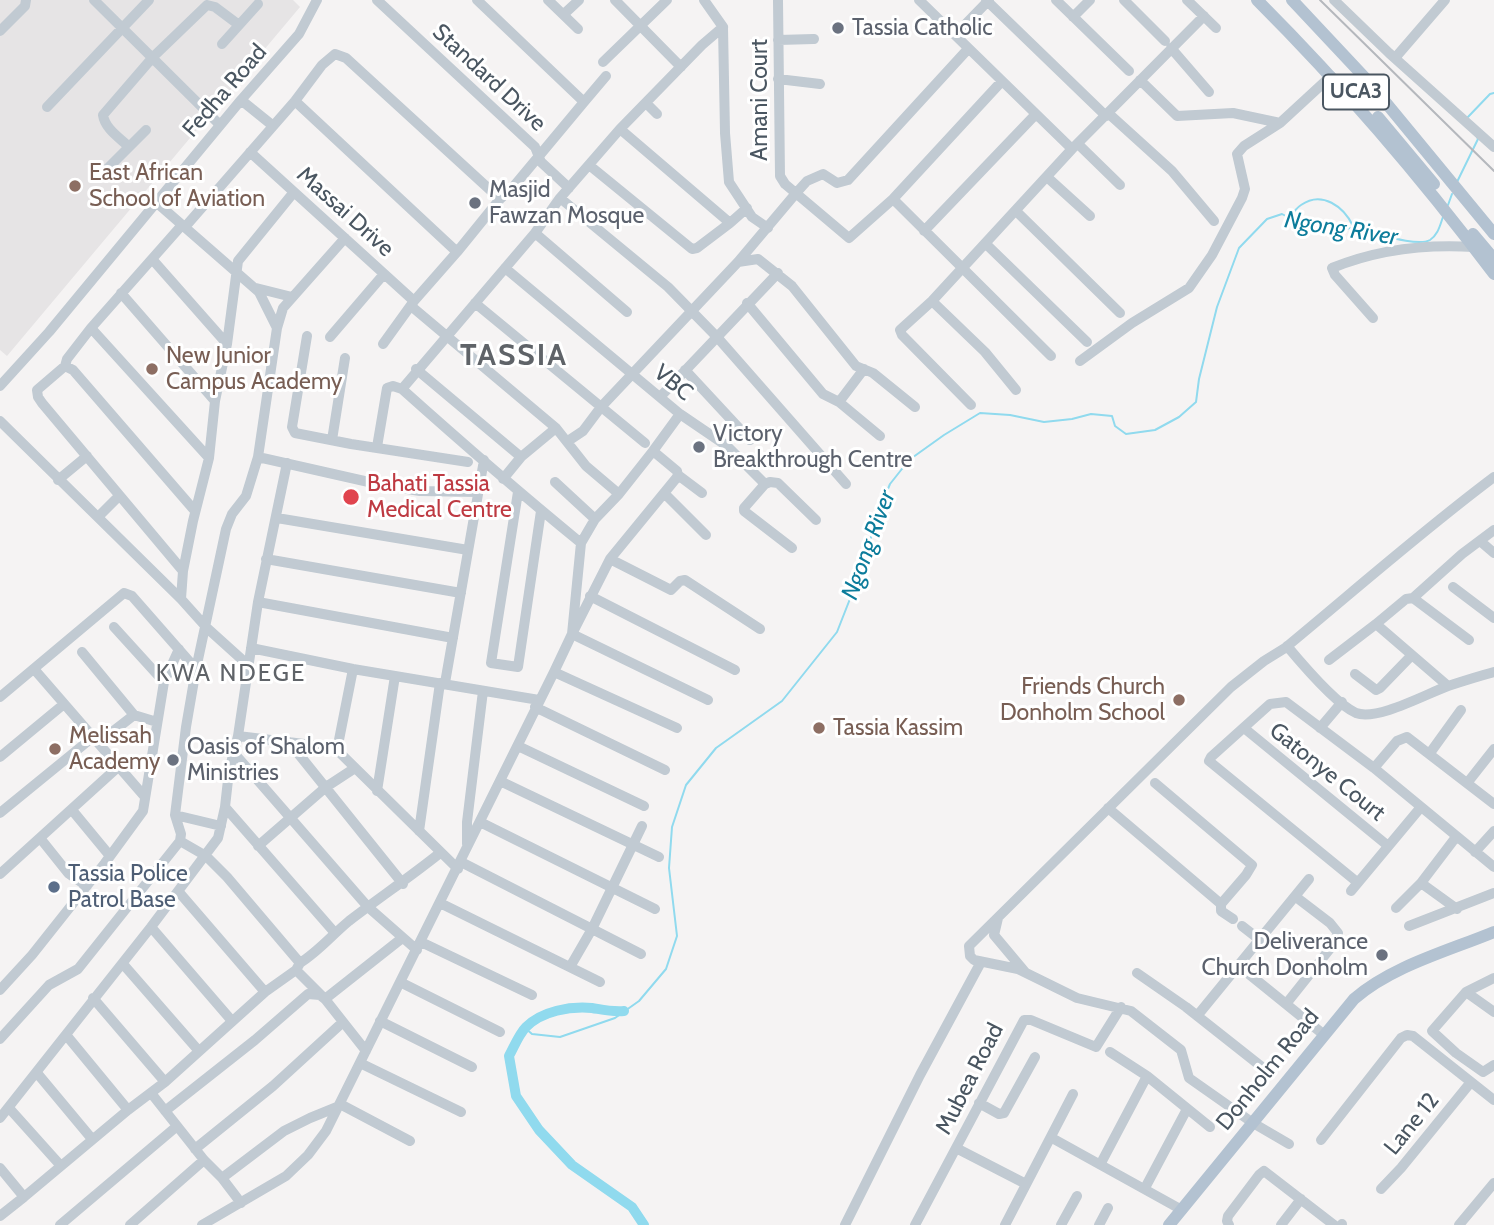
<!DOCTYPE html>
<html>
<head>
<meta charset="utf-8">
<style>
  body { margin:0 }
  canvas { display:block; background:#f5f3f3 }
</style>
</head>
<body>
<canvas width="1494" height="1225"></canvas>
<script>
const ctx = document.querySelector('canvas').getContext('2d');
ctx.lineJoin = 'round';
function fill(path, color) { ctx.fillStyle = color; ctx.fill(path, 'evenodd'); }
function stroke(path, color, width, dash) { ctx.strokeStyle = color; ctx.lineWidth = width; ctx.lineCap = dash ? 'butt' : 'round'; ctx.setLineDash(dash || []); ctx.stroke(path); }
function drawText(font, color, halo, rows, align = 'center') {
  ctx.font = font + ' Cabin,sans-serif'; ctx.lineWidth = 6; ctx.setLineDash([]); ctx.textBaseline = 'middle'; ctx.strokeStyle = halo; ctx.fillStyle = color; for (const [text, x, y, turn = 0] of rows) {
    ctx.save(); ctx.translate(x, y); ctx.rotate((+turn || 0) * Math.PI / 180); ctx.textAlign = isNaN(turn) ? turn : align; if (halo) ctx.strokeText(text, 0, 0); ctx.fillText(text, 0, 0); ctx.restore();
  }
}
fill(new Path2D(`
  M0,0H293L300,7L7,356L0,350Z`), '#e6e4e5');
stroke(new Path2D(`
  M1467,118L1490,94L1494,93
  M1457,182L1478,139L1477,137
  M1448,205L1452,194
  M1289,216C1294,213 1296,208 1301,205C1322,190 1344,207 1353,226
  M525,1028L532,1034L560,1037L615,1018L639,1001L666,969L677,936L669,868L672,827L686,785L716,748L782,701L837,632L866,558L875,520L890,484L909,460L944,435L980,413L1010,415L1044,422L1072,419L1091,414L1112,416L1115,426L1126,434L1155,430L1179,417L1196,402L1199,379L1217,307L1239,248L1267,219L1282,214C1298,223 1321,230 1339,230C1345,230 1350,227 1355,228C1372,231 1416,248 1430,240C1438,235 1440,225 1443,217`), '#90daee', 2);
stroke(new Path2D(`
  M624,1011C612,1012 604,1010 592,1008C570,1006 542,1011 526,1027C519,1034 514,1047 509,1056L516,1096L539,1130L572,1165L632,1207L644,1225`), '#90daee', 10);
stroke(new Path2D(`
  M94,0L220,125
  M377,0L535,147L541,162L569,188
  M548,0L578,29
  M615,0L681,67
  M778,0L780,176L785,184L849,238L893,199L1002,81
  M919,0L1072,149
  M986,0L1106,116
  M1056,0L1129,71
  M1124,0L1165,41
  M1187,0L1216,28
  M1334,0L1389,53L1494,147
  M564,14L579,0
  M1073,17L1090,0
  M723,27L725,133L729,182L752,217L768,228
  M0,31L25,6L26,0
  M955,35L989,0
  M778,40L814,39
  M222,44L258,4
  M1171,48L1209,92
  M1395,58L1445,0
  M603,62L667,0
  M778,79L820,84
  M1140,80L1177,116L1233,113L1280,123L1331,76
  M241,100L272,125
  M295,101L457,252L414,301L383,344
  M584,102L606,76
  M646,103L657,114
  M47,107L149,0
  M1108,113L1172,171L1214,221
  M620,129L730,223L747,208
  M1078,144L1120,185
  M129,147C120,138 105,129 103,115L153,57L207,5L215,7L239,25
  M250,152L414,301
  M589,165L692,249L697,248L730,223
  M106,170L146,130
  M1047,177L1090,216
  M560,198L668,287L717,337L846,484
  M893,199L1051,356
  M157,203L259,292L277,328
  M1016,211L1120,313
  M182,225L91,328L209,458
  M185,227L295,101L322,65L335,54L346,58L500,199L514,186L584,102L477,0
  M924,231L1036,114
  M535,233L627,312
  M986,244L1087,342
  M457,252L500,199
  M152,259L227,344
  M738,262L758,259L792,286L856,366L873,373L915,407
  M505,268L680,414L727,446L765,484L770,482L778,483L816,520
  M256,288L292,297
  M121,293L215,401
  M932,301L985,352L1016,390
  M475,303L645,443
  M747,303L823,394L839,402L880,436
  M1373,318L1335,275L1332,268C1376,250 1426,244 1474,247
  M307,336L292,427L295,433L351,444L468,462
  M330,337L384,274
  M1080,361L1132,323L1189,288L1212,255L1242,198L1245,189L1237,154L1244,146L1280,123
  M65,366L67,359L91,328
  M416,369L521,457
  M685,370L750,440
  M0,386L49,332L241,100L299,34L317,0
  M402,389L535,233L560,198L620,129L702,45L723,27L704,0
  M660,397L778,273
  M839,402L864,369
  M971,405L902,335L900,330L932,301L1072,149L1204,16
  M680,414L653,451L677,471L678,476L610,559L572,634L708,700
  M0,421L181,599L207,628L248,665
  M332,440L345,358
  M568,441L583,431L601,407L738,262L797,192L807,181L823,174L837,183L848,180L968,49
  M377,447L387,388L393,386L402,389C460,441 520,493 581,543
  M258,457L382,485L420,491L478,492
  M678,475L702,493
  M503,479L521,457L556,428
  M58,480L87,456
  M555,482L595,519
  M765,484L744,508V511L792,548
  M518,492L491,663L518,667L541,511
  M664,493L706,535
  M619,494L653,451
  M98,517L119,496
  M277,518L468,550
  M1480,541L1494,553
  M266,559L461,593
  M610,559L671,590L680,581L685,580L760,629
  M183,571L42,403L38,397L37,390L65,366L73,370L195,511
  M1453,587L1494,618
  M590,596L735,670
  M1413,598L1462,554L1494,530
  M181,599L183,571L193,521L209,458L215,401L227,344L238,261L294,192
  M258,602L453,638
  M114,627L164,682
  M1287,646C1302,664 1336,704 1356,713C1377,721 1426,694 1448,686C1463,681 1479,676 1494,672
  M251,648L353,669L539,700
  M82,652L134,715
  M1329,660L1376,624
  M34,669L145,797
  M554,672L677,728
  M1355,674L1376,690L1380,688L1412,655
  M445,683L484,460
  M1448,686L1376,624L1406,599L1413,598L1469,640
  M0,697L124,593L132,596L196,669
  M535,707L665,770
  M1244,728L1387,845
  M1320,728L1342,702
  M238,736L329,747L337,750L458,869
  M289,742L403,884
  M98,743L134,715L157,722
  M518,746L644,806
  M337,750L353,669
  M234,753L368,907L417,950
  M1430,753L1461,710
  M0,757L64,704
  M1374,768L1397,741L1407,737L1494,804
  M500,781L659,857
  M1468,782L1494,749
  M1155,783L1252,865L1246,875L1221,904V911L1233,919
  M377,791L395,676
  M225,807L335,933
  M1108,808L1221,904
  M72,810L110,856
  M0,813L93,737
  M175,815L221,826
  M480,822L655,909
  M419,831L440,683
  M40,838L68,873L87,886
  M180,841L206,856L227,877L300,963
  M467,844V822L483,691
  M258,846L326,787L355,768
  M1475,852L1494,831
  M461,862L641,954
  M0,874L118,767
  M1357,882L1209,761L1211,757L1270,704L1286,702L1374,768L1494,867
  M1421,883L1457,909
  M178,891L265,992
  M1351,891L1421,807
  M440,903L600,982
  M1396,908L1421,883L1456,837
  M998,918L994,935L1025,972
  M1242,926L1260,940
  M1409,926L1494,893
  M151,927L232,1021
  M421,942L532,995
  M123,964L198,1050
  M1239,966L1323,1034
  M570,967L592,929L642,826
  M296,970L325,999L401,939
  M1137,973L1186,1007L1267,1071
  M1494,978L1466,992L1432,1031L1456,1053L1483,1072L1494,1065
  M400,982L500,1032
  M0,990L32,955L105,863L143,811L164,682L179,649
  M1466,992L1494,1012
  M93,998L165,1082
  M1286,1004L1333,945L1338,933L1330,923L1296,897
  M1197,1016L1309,879
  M380,1021L472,1067
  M67,1036L128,1110
  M0,1039L49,985L78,969L180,841L181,834L175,815L186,727L196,669L226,529L232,514L246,496L258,457L277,328L283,308L345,238
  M1110,1052L1147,1076L1210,1127
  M360,1063L461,1112
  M37,1073L92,1139
  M151,1093L204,1160L222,1178L284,1131L310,1118L337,1107
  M979,1103L999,1114L1004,1113L1035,1057
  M340,1104L410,1141
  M9,1108L61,1166
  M165,1111L255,1040L308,994L320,995L325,999L366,1051
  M0,1118L151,927L218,838L225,807L229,771L238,736L258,602L287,463
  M1052,1138L1182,1210
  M1321,1140L1401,1038L1407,1035L1413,1036L1494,1100
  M1289,1144L1253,1123L1189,1078L1181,1050L1131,1011L1077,998L1018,969L974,960L970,956L969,946L1231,687L1264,661L1285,648C1354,591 1422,531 1494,477
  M956,1148L1026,1184
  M195,1149L273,1086L343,1022
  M1101,1163L1147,1076
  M0,1168L24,1197L128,1110L165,1082L265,992L296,970L300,963C318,952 332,935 349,921C379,898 410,877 440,853
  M222,1178L241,1203
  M1145,1188L1187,1109
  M1381,1189L1401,1168L1471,1082
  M0,1216L24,1197
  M60,1225L176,1127
  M130,1225L204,1160
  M202,1225L286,1176L308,1155L326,1131L554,672L572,634L581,543L595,519L619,494L586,466L556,428L411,306
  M845,1225L920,1075L981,962
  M915,1225L1024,1020H1031L1096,1047L1121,1007
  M1005,1225L1073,1094
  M1061,1225L1077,1196
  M1099,1225L1108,1208
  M1229,1225L1227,1221L1228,1216L1259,1175L1264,1171L1334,1225
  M1281,1225L1301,1199
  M1341,1225L1342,1224
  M1459,1225L1494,1183`), '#c1cad2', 10);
stroke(new Path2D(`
  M1257,0C1343,86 1421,177 1494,274
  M1292,0L1368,81L1494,234
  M1378,117L1434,184
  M1473,234L1494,259
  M1169,1225L1354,999C1392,966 1448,951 1494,932`), '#b3c2d1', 12);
stroke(new Path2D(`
  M1320,0L1494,171`), '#b5b8bd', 2);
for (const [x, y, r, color] of [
  [838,28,7,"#6b7280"],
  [75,186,7,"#8d6e63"],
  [475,203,7,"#6b7280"],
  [152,369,7,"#8d6e63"],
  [699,447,7,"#6b7280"],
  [351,497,9,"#e0444e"],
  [1179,700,7,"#8d6e63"],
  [819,728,7,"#8d6e63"],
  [55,749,7,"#8d6e63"],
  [173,760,7,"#6b7280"],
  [54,887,7,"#5c6f8a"],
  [1382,955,7,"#6b7280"]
]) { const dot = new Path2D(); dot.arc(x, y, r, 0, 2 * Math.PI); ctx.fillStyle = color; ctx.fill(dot); stroke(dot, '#fff', 2.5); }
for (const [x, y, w] of [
  [1356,92,66]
]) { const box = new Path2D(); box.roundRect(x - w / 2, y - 17.5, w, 35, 5); ctx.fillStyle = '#fff'; ctx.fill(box); stroke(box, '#4a5661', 2); }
drawText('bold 21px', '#4a5661', null, [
  ["UCA3",1356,92]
]);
drawText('23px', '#5b616d', '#fff', [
  ["Tassia Catholic",852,28],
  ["Masjid",489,190],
  ["Fawzan Mosque",489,216],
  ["Victory",713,434],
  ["Breakthrough Centre",713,460],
  ["Oasis of Shalom",187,747],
  ["Ministries",187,773],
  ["Deliverance",1368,942,"right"],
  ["Church Donholm",1368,968,"right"]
], 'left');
drawText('23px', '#4a5661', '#fff', [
  ["Standard Drive",489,78,43],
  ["Fedha Road",225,91,-49],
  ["Amani Court",760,100,-90],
  ["Massai Drive",345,212,42],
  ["VBC",673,383,39],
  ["Gatonye Court",1327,772,39],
  ["Donholm Road",1268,1070,-51],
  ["Mubea Road",970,1079,-63],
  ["Lane 12",1412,1124,-51]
]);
drawText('23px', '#785e54', '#fff', [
  ["East African",89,173],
  ["School of Aviation",89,199],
  ["New Junior",166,356],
  ["Campus Academy",166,382],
  ["Friends Church",1165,687,"right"],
  ["Donholm School",1165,713,"right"],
  ["Tassia Kassim",833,728],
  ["Melissah",69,736],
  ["Academy",69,762]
], 'left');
drawText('23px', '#be3a42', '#fff', [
  ["Bahati Tassia",367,484],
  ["Medical Centre",367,510]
], 'left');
drawText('23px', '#4e5e75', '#fff', [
  ["Tassia Police",68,874],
  ["Patrol Base",68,900]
], 'left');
drawText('italic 24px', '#0c7c9b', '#fff', [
  ["Ngong River",1341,229,9],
  ["Ngong River",869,545,-70]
]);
ctx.letterSpacing = '2px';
drawText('24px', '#5f6368', '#fff', [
  ["KWA NDEGE",231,674]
]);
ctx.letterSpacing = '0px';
ctx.letterSpacing = '2px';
drawText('bold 30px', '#5f6368', '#fff', [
  ["TASSIA",514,356]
]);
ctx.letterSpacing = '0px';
</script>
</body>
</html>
